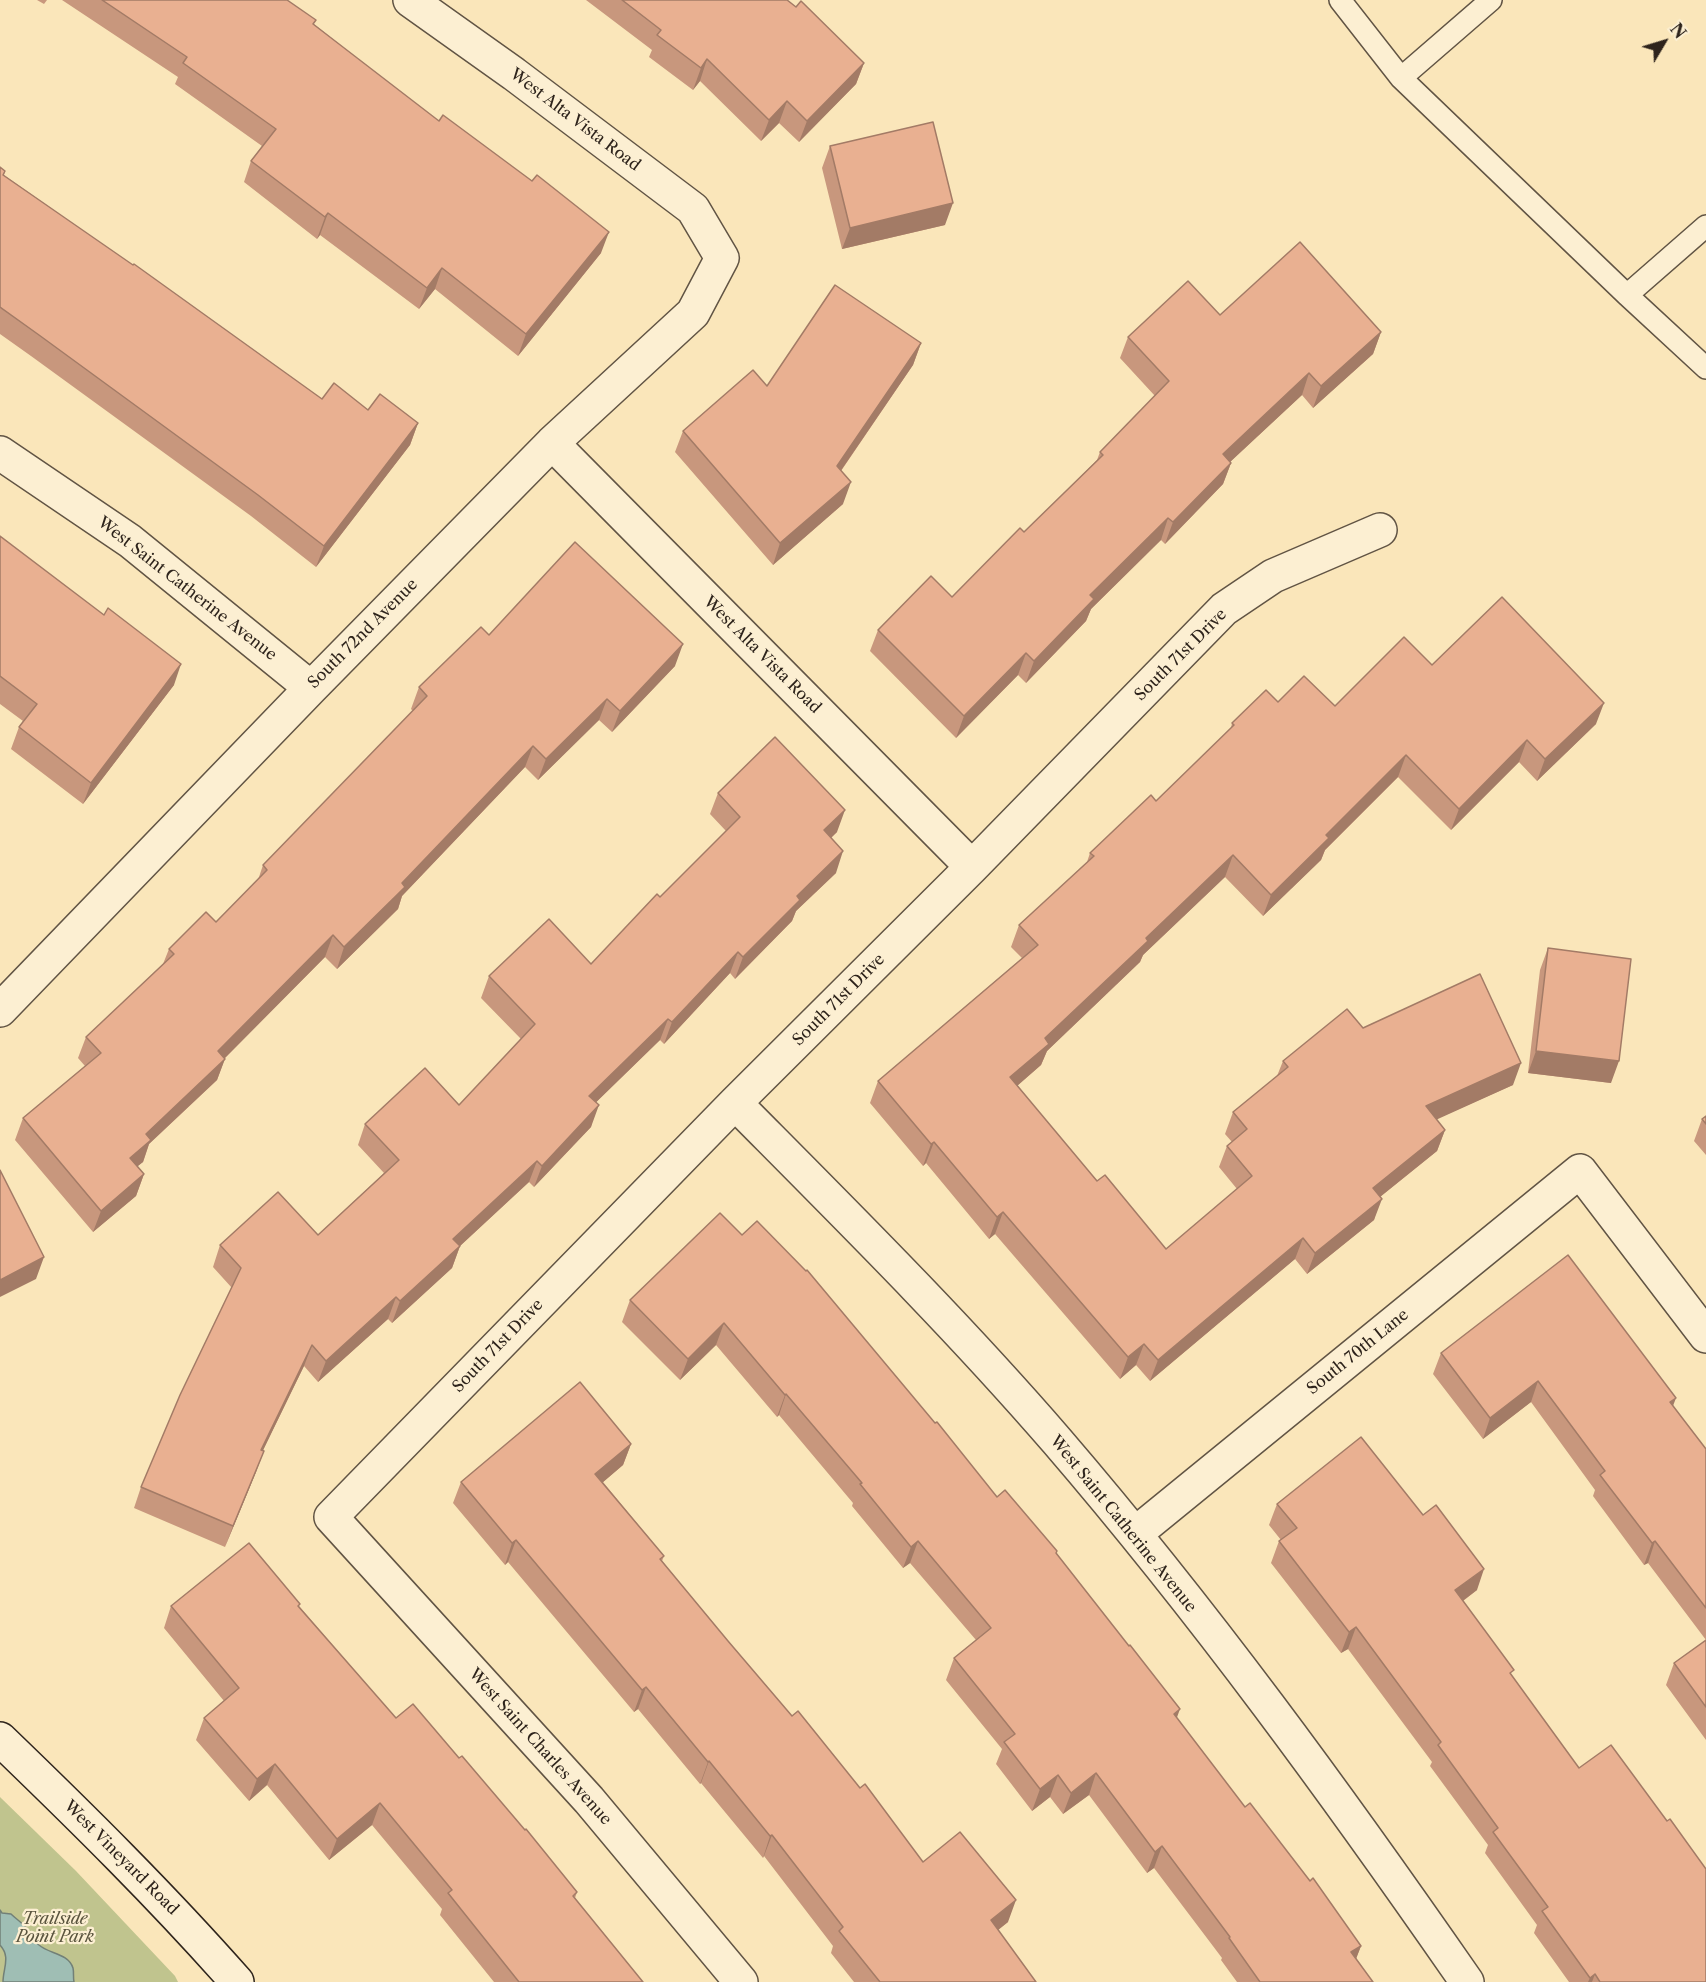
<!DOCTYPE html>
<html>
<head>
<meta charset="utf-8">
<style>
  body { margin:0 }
  #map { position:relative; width:1706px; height:1982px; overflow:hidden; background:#fae6ba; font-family:"Libre Caslon Text",serif }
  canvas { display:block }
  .north { position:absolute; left:1634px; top:12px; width:60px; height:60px; -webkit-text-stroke:4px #fcefd2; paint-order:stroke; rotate:52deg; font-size:16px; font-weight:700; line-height:24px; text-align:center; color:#2e241c }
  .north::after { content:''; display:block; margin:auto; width:21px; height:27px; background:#2e241c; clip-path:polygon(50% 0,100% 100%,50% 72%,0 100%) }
</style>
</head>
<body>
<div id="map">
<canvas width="1706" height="1982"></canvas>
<div class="north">N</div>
</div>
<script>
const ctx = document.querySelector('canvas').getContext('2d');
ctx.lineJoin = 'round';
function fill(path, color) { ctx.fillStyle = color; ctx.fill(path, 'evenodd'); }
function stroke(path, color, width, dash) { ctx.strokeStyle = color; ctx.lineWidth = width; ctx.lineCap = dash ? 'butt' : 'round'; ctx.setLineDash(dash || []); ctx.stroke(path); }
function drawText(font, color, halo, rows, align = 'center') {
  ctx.font = font + ' "Libre Caslon Text",serif'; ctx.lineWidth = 4.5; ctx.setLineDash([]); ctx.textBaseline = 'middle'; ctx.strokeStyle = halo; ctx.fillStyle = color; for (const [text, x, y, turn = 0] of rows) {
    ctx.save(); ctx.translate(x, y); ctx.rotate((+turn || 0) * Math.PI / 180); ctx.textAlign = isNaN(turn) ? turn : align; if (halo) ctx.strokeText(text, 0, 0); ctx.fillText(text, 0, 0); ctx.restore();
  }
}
fill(new Path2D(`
  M0,1797L76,1871L175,1976L178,1982H0Z`), '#c0c48e');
const water = new Path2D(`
  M0,1910L2,1913L11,1914C16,1919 24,1924 28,1930C32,1935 34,1941 39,1945C49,1954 68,1953 73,1968C74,1972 73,1978 74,1982H3C3,1968 11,1957 0,1945Z`);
fill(water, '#9fbeb4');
stroke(water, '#728077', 1.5);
const lane = new Path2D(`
  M1340,0L1401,78L1627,295L1706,368
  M1401,78L1491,0
  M1627,295L1706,226`);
const street = new Path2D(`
  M552,443L972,867
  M0,453L130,541L311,688
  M0,1010L311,688L552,443L693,313L722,258L693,209L514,74L410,0
  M735,1103C845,1214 955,1323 1057,1441C1204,1612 1338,1796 1467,1982
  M1135,1534L1580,1171L1706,1336
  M741,1982L589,1800L331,1517L735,1103L972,867L1224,609L1273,576L1380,530`);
const secondary = new Path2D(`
  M0,1739C82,1818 162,1897 237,1982`);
stroke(lane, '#615444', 24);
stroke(street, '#615444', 36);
stroke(secondary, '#2e241c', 36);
stroke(lane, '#fcefd2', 21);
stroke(street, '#fcefd2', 33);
stroke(secondary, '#fcefd2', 33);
fill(new Path2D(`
  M37,0H47L44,4Z
  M62,0H287L314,24L601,253L518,356L435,289L419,309L320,235L317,239L244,182L251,161L262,146L175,84L178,77Z
  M586,0H787L864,63L856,84L799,142L779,123L761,141L700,81L693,90L649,57L652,50Z
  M830,146L945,225L842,249L822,168Z
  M0,167L5,171L4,175L322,399L418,423L410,445L316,567L251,516L31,356L0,334Z
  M1220,315L1381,332L1373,354L1313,408L1302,395L1230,462L1231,463L1223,484L1165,544L1161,540L1091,609L1086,621L1026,683L1018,675L956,738L870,651L878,630L952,597L1024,532L1097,460L1100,452L1155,396L1120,358L1128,337Z
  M921,343L913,365L841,471L843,504L773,565L675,452L683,431L767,386Z
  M0,536L174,685L83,804L11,749L19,727L23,721L0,704Z
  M489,635L675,666L612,732L599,720L538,780L525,767L402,896L398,909L337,969L325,957L225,1058L217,1080L149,1144L143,1162L137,1166L144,1174L136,1196L93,1232L15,1140L23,1118L85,1066L78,1058L86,1037L163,964L169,949L216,922L258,880L263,865L413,711L411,709L419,687Z
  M1432,665L1596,724L1537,781L1519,762L1451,830L1398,777L1325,850L1321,860L1263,916L1225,877L1143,955L1140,962L1047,1051L1041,1065L1017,1086L1097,1181L1166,1249L1237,1189L1219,1167L1227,1146L1232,1142L1225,1134L1233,1112L1277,1076L1283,1061L1363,1028L1513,1085L1436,1119L1445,1130L1437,1151L1380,1197L1374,1220L1307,1274L1295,1259L1150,1381L1136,1365L1120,1379L995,1234L989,1239L926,1163L923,1166L870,1103L878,1081L1022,958L1011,947L1019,925L1087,862L1090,853L1156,801L1231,728L1232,723L1278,702L1335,706Z
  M718,793L837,832L831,838L836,873L796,911L792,921L735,979L730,973L664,1044L660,1040L596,1102L591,1127L534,1187L529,1182L460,1246L452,1268L392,1323L388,1319L318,1382L304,1366L263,1450L256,1472L225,1547L134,1508L141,1487L232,1288L213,1267L220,1245L318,1235L384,1173L358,1145L365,1124L459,1105L521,1039L481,998L489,976L591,964L660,897L726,831L710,814Z
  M1548,948L1611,1083L1528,1073L1540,970Z
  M1706,1116V1155L1694,1141L1702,1119Z
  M720,1213L997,1497L1056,1554L1177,1718L1245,1807L1310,1881L1361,1946L1356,1958L1373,1982H1237L1221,1960L1222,1958L1154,1868L1147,1873L1089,1795L1063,1814L1050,1797L1032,1811L996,1764L1002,1749L946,1680L954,1658L976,1640L910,1563L903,1568L852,1506L853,1503L779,1415L777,1417L716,1345L680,1380L622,1322L630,1300Z
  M1441,1353L1673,1406L1706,1449V1740L1666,1685L1674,1663L1706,1640L1648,1563L1644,1565L1593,1496L1595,1490L1531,1402L1483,1439L1433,1374Z
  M631,1444L623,1465L603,1482L664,1556L662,1561L728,1641L792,1716L860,1788L923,1862L1008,1922L998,1930L1036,1982H854L831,1953L833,1946L764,1856L763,1858L701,1783L700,1784L638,1709L634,1712L508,1562L505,1565L453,1503L461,1482Z
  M1277,1504L1477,1590L1463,1601L1512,1676L1706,1982H1569L1534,1933L1537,1925L1485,1853L1488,1845L1430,1766L1432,1762L1348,1649L1341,1653L1271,1563L1279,1541L1281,1540L1269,1525Z
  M171,1606H299L396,1718L459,1758L577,1892L575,1898L643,1982H494L440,1915L442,1909L372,1825L329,1860L267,1785L249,1801L196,1740L204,1718L224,1701L164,1628Z`), '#c8977d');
fill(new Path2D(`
  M707,59L700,81L693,90L701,68Z
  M864,63L856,84L799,142L807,121Z
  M787,101L779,123L761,141L769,120Z
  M953,203L945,225L842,249L850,228Z
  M328,213L320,235L317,239L325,217Z
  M609,232L601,253L518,356L526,334Z
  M442,268L435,289L419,309L427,288Z
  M1381,332L1373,354L1313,408L1321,386Z
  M921,343L913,365L829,488L837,466Z
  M1309,373L1302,395L1215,476L1223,454Z
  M418,423L410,445L316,567L324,546Z
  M1231,463L1223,484L1165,544L1173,522Z
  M851,482L843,504L773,565L780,543Z
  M1168,518L1161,540L1091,609L1086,621L1026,683L1034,661L1090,595Z
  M683,644L675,666L612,732L620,711Z
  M1026,653L1018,675L956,738L964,716Z
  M181,664L174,685L83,804L91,783Z
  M607,699L599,720L538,780L546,759Z
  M1604,703L1596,724L1537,781L1545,759Z
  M1527,740L1519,762L1451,830L1459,809Z
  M533,746L525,767L402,896L398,909L337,969L344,947L402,883Z
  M1406,755L1398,777L1325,850L1321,860L1263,916L1271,895L1326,835Z
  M845,810L837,832L816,852L824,830Z
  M843,851L836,873L796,911L792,921L735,979L743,957L797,896Z
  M1233,855L1225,877L1143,955L1140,962L1047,1051L1041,1065L1002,1099L1010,1077L1045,1038L1146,938Z
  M333,935L325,957L214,1069L225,1059L217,1080L149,1144L143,1162L122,1179L130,1158L146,1134L218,1051Z
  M738,952L730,973L664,1044L672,1022Z
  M668,1019L660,1040L581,1117L589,1096Z
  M1536,1051L1619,1061L1611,1083L1528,1073Z
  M1521,1063L1513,1085L1418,1128L1426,1106Z
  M599,1105L591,1127L534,1187L542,1166Z
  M1445,1130L1437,1151L1365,1209L1373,1188Z
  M934,1142L926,1163L923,1166L931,1144Z
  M537,1161L529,1182L460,1246L452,1268L392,1323L400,1301L453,1239Z
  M144,1174L136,1196L93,1232L101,1211Z
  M1382,1199L1374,1220L1307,1274L1315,1253Z
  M1003,1212L995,1234L989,1239L997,1217Z
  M1303,1238L1295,1259L1150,1381L1158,1360Z
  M44,1257L36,1279L0,1297V1280Z
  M396,1297L388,1319L318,1382L326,1361Z
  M724,1323L716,1345L680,1380L688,1359Z
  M1144,1344L1136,1365L1120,1379L1128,1357Z
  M312,1345L304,1366L253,1471L261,1450Z
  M1538,1381L1531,1402L1483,1439L1490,1418Z
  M786,1394L779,1415L777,1417L785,1395Z
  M1676,1398L1668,1419L1670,1402Z
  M631,1444L623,1465L588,1495L595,1474Z
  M264,1451L256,1472L225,1547L233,1526Z
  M516,1540L508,1562L505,1565L512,1543Z
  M918,1541L910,1563L903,1568L911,1547Z
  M1655,1541L1648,1563L1644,1565L1652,1543Z
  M1484,1569L1477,1590L1448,1612L1455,1590Z
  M1356,1627L1348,1649L1341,1653L1349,1632Z
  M646,1687L638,1709L634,1712L642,1690Z
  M1180,1709L1172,1731L1174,1714Z
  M709,1761L701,1783L700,1784L708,1762Z
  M275,1764L267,1785L249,1801L257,1779Z
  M1096,1773L1089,1795L1063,1814L1071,1793Z
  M1058,1775L1050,1797L1032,1811L1040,1789Z
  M380,1803L372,1825L329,1860L337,1839Z
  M772,1835L764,1856L763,1858L770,1836Z
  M1162,1846L1154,1868L1147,1873L1155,1852Z
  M1016,1900L1008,1922L983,1942L991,1920Z
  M1361,1946L1353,1967L1351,1952Z
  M1595,1974L1592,1982H1588L1590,1978Z`), '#a37b66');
const building = new Path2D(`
  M102,0H287L316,20L313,24L439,121L443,115L532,181L537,175L609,232L526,334L442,268L427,288L328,213L325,217L251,161L276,129L183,63L187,57Z
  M622,0H787L796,7L801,1L864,63L807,121L787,101L769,120L707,59L701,68L657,35L661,30Z
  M933,122L953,203L850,228L830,146Z
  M0,167L5,171L3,175L133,265L134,264L322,399L334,383L368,410L380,394L418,423L324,546L258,495L39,335L0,307Z
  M1300,242L1381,332L1321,386L1309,373L1223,454L1231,463L1173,522L1168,518L1090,595L1094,599L1034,661L1026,653L964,716L878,630L931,576L952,597L1020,528L1024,532L1103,455L1100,452L1169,381L1128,337L1188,281L1220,315Z
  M835,285L921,343L837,466L851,482L780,543L683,431L753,370L767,386Z
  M0,536L104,615L108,608L181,664L91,783L19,727L37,704L0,676Z
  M575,542L683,644L620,711L607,699L546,759L533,746L402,883L405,887L344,947L333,935L218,1051L225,1059L146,1134L151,1140L130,1158L144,1174L101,1211L23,1118L101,1053L86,1037L174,954L169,949L206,912L216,922L267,870L263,865L427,696L419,687L481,627L489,635Z
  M1502,597L1604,703L1545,759L1527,740L1459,809L1406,755L1326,835L1329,838L1271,895L1233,855L1146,938L1148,941L1045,1038L1049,1044L1010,1077L1097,1181L1105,1175L1166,1249L1252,1176L1227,1146L1247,1129L1233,1112L1288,1067L1283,1061L1347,1009L1363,1028L1480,974L1521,1063L1426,1106L1445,1130L1373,1188L1382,1199L1315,1253L1303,1238L1158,1360L1144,1344L1128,1357L1003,1212L997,1217L934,1142L931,1144L878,1081L1038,945L1019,925L1094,856L1090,853L1151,795L1156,801L1234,725L1232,723L1266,690L1278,702L1304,676L1335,706L1404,637L1432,665Z
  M775,737L845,810L824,830L843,851L797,896L800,900L743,957L738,952L672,1022L668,1019L589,1096L599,1105L542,1166L537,1161L453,1239L460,1246L400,1301L396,1297L326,1361L312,1345L261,1450L264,1451L233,1526L141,1487L180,1395L241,1268L220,1245L278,1192L318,1235L399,1160L365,1124L425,1068L459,1105L535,1024L489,976L549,919L591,964L657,894L660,897L740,817L718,793Z
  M1548,948L1631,959L1619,1061L1536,1051Z
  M1706,1116V1124L1702,1119Z
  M0,1170L44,1257L0,1280Z
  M720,1213L742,1235L757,1221L806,1271L807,1270L935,1423L937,1422L997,1497L1005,1490L1057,1551L1056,1553L1129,1646L1130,1645L1180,1709L1174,1714L1245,1807L1250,1803L1310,1881L1313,1878L1361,1946L1351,1952L1373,1982H1260L1229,1938L1230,1937L1162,1846L1155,1852L1096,1773L1071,1793L1058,1775L1040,1789L1004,1742L1015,1734L954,1658L991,1628L918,1541L911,1547L860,1484L862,1483L786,1394L785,1395L724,1323L688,1359L630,1300Z
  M1568,1255L1676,1398L1670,1402L1706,1449V1608L1655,1541L1652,1543L1600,1475L1605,1471L1538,1381L1490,1418L1441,1353Z
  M580,1382L631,1444L595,1474L664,1556L660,1559L728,1641L792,1716L798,1711L860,1788L865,1784L923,1862L960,1832L1016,1900L991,1920L1036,1982H880L839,1931L843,1927L772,1835L770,1836L709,1761L708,1762L646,1687L642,1690L516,1540L512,1543L461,1482Z
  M1361,1437L1423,1515L1436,1505L1484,1569L1455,1590L1514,1670L1510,1673L1579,1768L1611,1745L1667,1821L1670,1819L1706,1869V1982H1600L1595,1974L1590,1978L1542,1911L1548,1907L1493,1832L1498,1828L1438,1745L1441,1742L1356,1627L1349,1632L1279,1541L1297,1528L1277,1504Z
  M249,1543L300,1604L298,1606L396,1718L413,1704L459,1758L462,1756L525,1830L526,1829L577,1892L573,1896L643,1982H519L448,1893L452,1890L380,1803L337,1839L275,1764L257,1779L204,1718L239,1688L171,1606Z
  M1706,1640V1707L1674,1663Z`);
fill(building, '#e9b091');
stroke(building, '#a37b66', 1.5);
drawText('16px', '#2e241c', '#fcefd2', [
  ["West Alta Vista Road",575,120,37],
  ["West Saint Catherine Avenue",187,589,38],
  ["South 72nd Avenue",363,634,-45],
  ["West Alta Vista Road",762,655,45],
  ["South 71st Drive",1181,655,-45],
  ["South 71st Drive",839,1000,-45],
  ["South 71st Drive",498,1346,-46],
  ["South 70th Lane",1358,1352,-39],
  ["West Saint Catherine Avenue",1123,1524,51],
  ["West Saint Charles Avenue",540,1747,48],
  ["West Vineyard Road",121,1858,45]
]);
drawText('italic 16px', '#5a543e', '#fcefd2', [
  ["Trailside",55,1919],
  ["Point Park",55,1937]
]);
</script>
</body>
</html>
